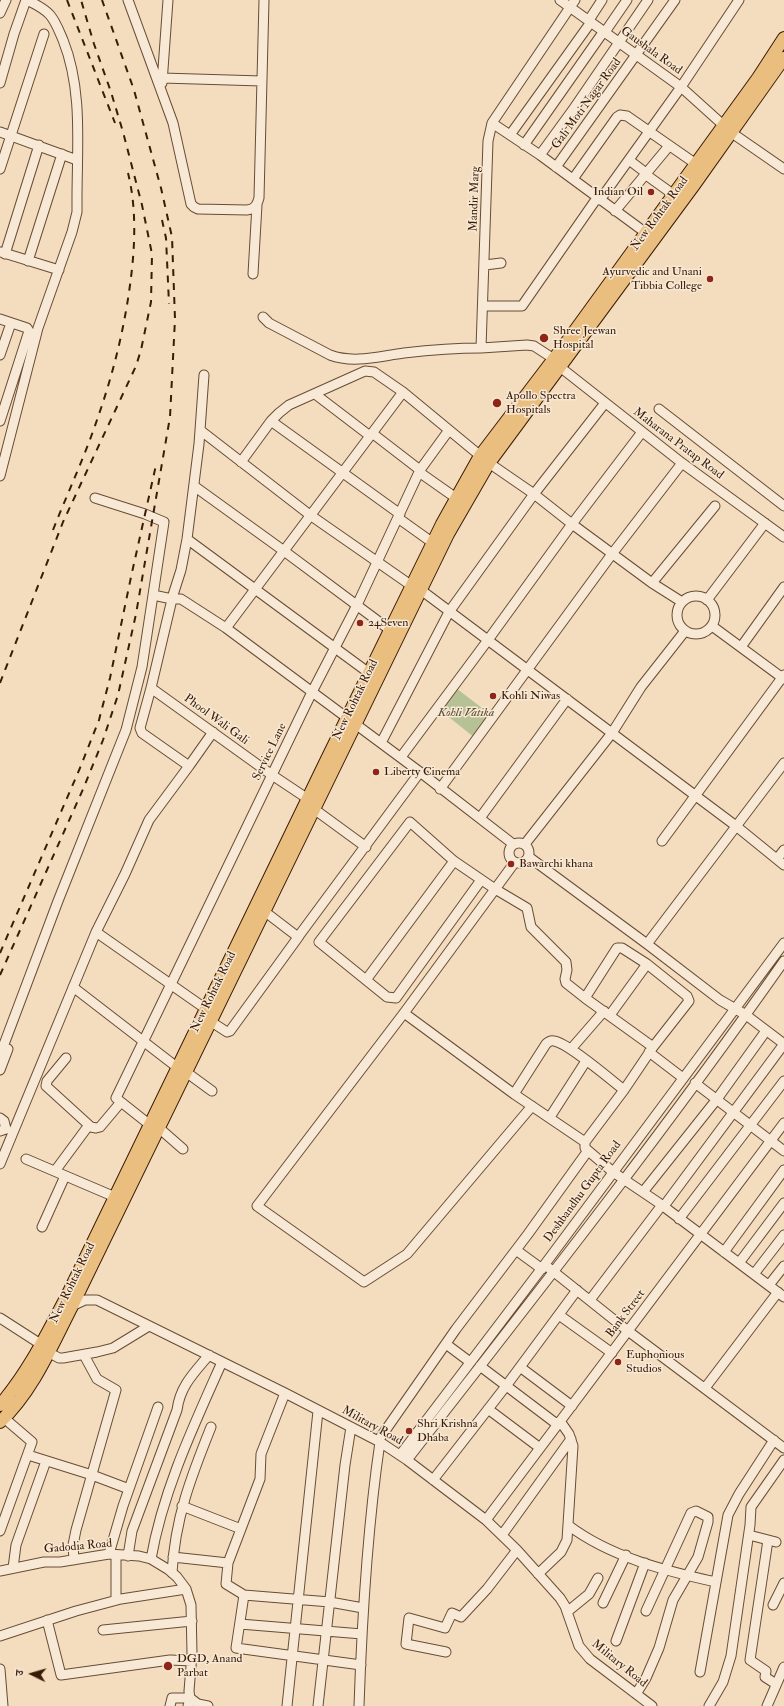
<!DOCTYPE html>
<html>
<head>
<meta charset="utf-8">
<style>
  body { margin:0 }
  #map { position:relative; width:784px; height:1706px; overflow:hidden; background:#f3ddbe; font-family:"IM FELL Double Pica","Noto Serif Devanagari",serif }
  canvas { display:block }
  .north { position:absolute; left:12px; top:1654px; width:40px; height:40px; -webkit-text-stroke:3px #f7e9d5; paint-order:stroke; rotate:275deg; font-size:11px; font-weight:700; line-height:16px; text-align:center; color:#3a1b07 }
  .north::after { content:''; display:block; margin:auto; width:14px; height:18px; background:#3a1b07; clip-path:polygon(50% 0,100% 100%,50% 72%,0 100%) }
</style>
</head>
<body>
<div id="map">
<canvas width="784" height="1706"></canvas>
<div class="north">उ</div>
</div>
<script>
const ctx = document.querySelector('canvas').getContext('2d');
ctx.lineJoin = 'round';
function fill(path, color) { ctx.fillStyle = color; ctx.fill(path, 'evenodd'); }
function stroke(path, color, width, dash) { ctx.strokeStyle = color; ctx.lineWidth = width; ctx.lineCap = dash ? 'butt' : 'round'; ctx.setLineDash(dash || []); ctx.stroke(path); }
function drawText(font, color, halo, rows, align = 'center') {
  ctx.font = font + ' "IM FELL Double Pica",serif'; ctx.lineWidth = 3; ctx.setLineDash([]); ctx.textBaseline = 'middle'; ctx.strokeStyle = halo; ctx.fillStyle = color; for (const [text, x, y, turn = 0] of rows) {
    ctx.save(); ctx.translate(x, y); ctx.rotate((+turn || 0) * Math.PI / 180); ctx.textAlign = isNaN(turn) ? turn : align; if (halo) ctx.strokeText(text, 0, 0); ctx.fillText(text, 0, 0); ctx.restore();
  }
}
fill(new Path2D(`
  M456,688L491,715L475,738L440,710Z`), '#b6c295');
const minor = new Path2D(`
  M128,0L173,123L191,204L194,207L198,209L247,210C255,209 257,205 259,198L264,0
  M560,0L681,87L732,133L784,169
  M0,13L6,0
  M589,20L602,0
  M605,32L627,0
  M162,78L262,81
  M0,83L14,34L26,0
  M162,83L168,0
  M492,123L540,155L646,233
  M0,132L77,160
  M510,135L591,22
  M524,145L604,31
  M540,155L572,111L648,0
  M629,160L646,173
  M556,167L675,0
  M0,169L44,34
  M649,177L674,195
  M573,179L617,117L620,115L627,116L696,164
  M600,200L681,87L739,0
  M615,211L669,146
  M1,252L59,270
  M5,254L39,145
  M28,261L62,154
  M485,265L501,263
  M253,274L257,205
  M483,306H522L597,198
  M263,317L269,323L330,355C354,364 380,356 404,353C430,350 455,348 481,348
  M0,319L27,328L29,331L0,421
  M0,355L11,323
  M554,359L534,346L527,345L481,348L488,141L492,123L575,0
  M560,367L682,463L784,537
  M315,394L370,436
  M659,409L784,506
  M271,421L279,413L289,405L365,371L374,372L403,392L489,463L534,494L572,524L652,583L682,602
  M200,430L310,515L412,586
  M372,433L420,470
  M241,462L271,421L400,514
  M419,472L456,498
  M0,476L38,328L72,232L77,212V199C77,146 83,90 63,40C59,31 56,22 50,15C44,8 35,4 27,0
  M194,486L284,551L390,630
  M95,498L145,514L164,522L153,595
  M398,518L433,543
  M187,539L369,673
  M652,583L715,506
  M421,590L736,826L784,865
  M677 615a19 19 0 1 1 38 0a19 19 0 1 1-38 0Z
  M707,600L765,523
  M712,626L784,679
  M226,628L403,392
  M741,647L784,587
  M151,688L272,775L308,799
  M381,743L449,612L534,494L605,403
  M401,757L488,640L572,524L642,432
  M189,766L213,732
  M440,789L612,554L682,463
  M314,809L366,847
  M480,818L567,699
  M662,841L784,675
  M509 853a10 10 0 1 1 20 0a10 10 0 1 1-20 0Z
  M525,844L612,733L641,687L685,631
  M529,857L647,944L720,1000L746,1015L784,1044
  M777,859L784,850
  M515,862L404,1013L257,1206L364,1282L407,1254L532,1106
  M481,880L396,998L387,997L319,942L410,822L454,861L495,889L527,908L531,927L566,962L567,970L565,979L566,983L585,998L653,1047L624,1090L585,1142V1148L613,1172L659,1203L784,1297
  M264,911L298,937L420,772
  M96,932L206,1009
  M647,944L784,763
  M647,964L687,996L689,1001L653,1047
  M366,980L454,861
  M73,987L178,1068
  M585,998L617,948H622L647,964L610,1015
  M404,1013L514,1094L585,1142
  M210,1021L227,1032L230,1031L299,936
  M571,1049L604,1011
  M649,1052L683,1078
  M0,1055L58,901L126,730L142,667L153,595L172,599H181L226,628L420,772L513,844
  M66,1058L47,1081L46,1086L91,1127L96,1128L100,1127L121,1102
  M0,1070L8,1049
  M186,1072L212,1091
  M695,1083L784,1151
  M514,1094L546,1044C548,1042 550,1040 554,1041C568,1043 610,1079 624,1090
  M550,1117L586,1061
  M0,1118L4,1121L6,1129L0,1131
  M150,1125L116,1098L312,692L357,605L420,470L449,430
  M159,1128L183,1149
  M26,1159L115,1197
  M0,1164L96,932L125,874L149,820L189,766L142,733L140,728L151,688L173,595L181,570L187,539L199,444L204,375
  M55,1171L86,1129
  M643,1192L717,1099L763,1035
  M664,1206L781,1048
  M679,1219L784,1081
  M42,1227L65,1176
  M516,1250L542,1269
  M724,1252L784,1170
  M739,1263L784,1203
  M549,1268L628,1331L784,1448
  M754,1274L784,1235
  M769,1285L784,1266
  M590,1300L662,1205
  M72,1306L85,1300H97L285,1393L380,1442L407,1460L486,1520L517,1550L560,1598L565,1606L579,1646L590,1659L652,1706
  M559,1315L612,1353
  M0,1318L42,1345
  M446,1344L470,1362
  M48,1352L59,1358H63L97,1352L113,1348L149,1326
  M480,1366L558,1425
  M520,1367L572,1406
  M705,1388L778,1292
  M285,1393L261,1454L260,1479L228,1563L226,1584L244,1595L330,1602L363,1608
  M488,1409L540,1448
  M378,1441L456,1329L528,1234L587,1152
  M28,1455L92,1475L129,1489
  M400,1455L545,1264L784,943
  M407,1460C535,1296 664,1132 784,961
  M433,1480L506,1386L577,1290
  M182,1506L241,1529
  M486,1520L784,1123
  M568,1525C610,1557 666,1571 716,1582
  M0,1531L32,1442L4,1418
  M502,1535L571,1439
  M749,1535L776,1542
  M768,1540L750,1660L766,1671L765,1677L776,1684
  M109,1554L123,1506L158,1407
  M128,1556L132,1531L177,1410C180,1386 194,1373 209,1355
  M173,1557L228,1563
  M151,1559C163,1490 194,1425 222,1362
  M74,1560L73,1545L76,1530L116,1390L97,1379L84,1355
  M13,1568L16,1545L46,1461
  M0,1571L44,1562H60L109,1554L139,1556L151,1559L169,1570L177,1577L186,1589L191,1605L192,1654L189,1691L190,1698L198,1704L208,1706
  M172,1573C175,1518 191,1477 211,1427
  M538,1574L561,1552L567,1540L573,1446L569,1434L560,1421
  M244,1595L236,1648L361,1665
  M116,1600V1555
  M603,1603L626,1555
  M773,1605L784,1583
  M567,1612L589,1594L598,1578
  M47,1620L61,1675L170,1660L192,1661
  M240,1624L362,1634
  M103,1630L192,1621
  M0,1636L76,1611L121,1599L186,1589
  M616,1641L645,1563
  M446,1652L406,1644L409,1618L445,1628L452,1613L461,1617L487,1589L517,1550
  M0,1669L3,1706
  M700,1672L728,1515L739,1494L774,1440
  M636,1694L646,1678L659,1648L673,1600L698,1557L708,1522V1517L696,1511L691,1513L646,1611
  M170,1706L172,1698H190L188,1706
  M287,1706L318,1411
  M318,1706L345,1465L351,1427
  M359,1706C362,1618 367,1530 380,1442
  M709,1706L723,1682L731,1656L750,1525L751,1507L784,1460
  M767,1706L784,1667`);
const major = new Path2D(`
  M0,1405C28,1373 47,1334 67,1296L326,761L442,524L480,456L566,343L758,78L784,38
  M0,1422C33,1391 52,1345 72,1306L448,534L489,463L694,185L784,58`);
stroke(minor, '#684c35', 11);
stroke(major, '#3a1b07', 14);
stroke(minor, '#f7e9d5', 9);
stroke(major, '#eabe7f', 12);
stroke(new Path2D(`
  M67,0L115,123
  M162,220L166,238L169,304
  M53,530C68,492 85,456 98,417C113,374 124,330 130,285C135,249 137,209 128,173
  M0,683L63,522L136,366L141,350L151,302L152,254L142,205L123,132L111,92L94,44L81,0
  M0,953L80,768L99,720L110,678L131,577L156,465
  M0,975L84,787L103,740L118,695L136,614L170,417L175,319L172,237L161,188L134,90L102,0`), '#3a1b07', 2, [7, 7]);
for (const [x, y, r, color] of [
  [651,192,4,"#8f2418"],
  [710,279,4,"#8f2418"],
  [544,338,5,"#8f2418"],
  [497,403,5,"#8f2418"],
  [360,623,4,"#8f2418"],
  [493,696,4,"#8f2418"],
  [376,772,4,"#8f2418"],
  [511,864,4,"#8f2418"],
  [618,1362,4,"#8f2418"],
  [409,1431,4,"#8f2418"],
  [168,1666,5,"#8f2418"]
]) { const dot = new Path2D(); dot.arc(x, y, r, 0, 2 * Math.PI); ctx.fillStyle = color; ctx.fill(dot); stroke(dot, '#f7e9d5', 1.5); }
drawText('12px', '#3a1b07', '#f7e9d5', [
  ["Gaushala Road",651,51,36],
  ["Gali Moti Nagar Road",587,104,-54],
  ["Mandir Marg",475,199,-88],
  ["New Rohtak Road",660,214,-54],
  ["Maharana Pratap Road",678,444,37],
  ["New Rohtak Road",356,700,-64],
  ["Phool Wali Gali",216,720,36],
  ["Service Lane",270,752,-64],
  ["New Rohtak Road",214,992,-64],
  ["Deshbandhu Gupta Road",583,1192,-54],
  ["New Rohtak Road",73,1283,-64],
  ["Bank Street",626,1314,-53],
  ["Military Road",372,1426,29],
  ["Gadodia Road",78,1547,-5],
  ["Military Road",619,1664,39]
]);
drawText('12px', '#3a1b07', '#f7e9d5', [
  ["Indian Oil",643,192,"right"],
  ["Ayurvedic and Unani",702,272,"right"],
  ["Tibbia College",702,286,"right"],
  ["Shree Jeewan",553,331],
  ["Hospital",553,345],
  ["Apollo Spectra",506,396],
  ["Hospitals",506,410],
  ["24Seven",368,623],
  ["Kohli Niwas",501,696],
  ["Liberty Cinema",384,772],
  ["Bawarchi khana",519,864],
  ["Euphonious",626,1355],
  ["Studios",626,1369],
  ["Shri Krishna",417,1424],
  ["Dhaba",417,1438],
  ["DGD, Anand",177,1659],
  ["Parbat",177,1673]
], 'left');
drawText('italic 12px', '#5f4d32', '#f7e9d5', [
  ["Kohli Vatika",466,713]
]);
</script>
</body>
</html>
